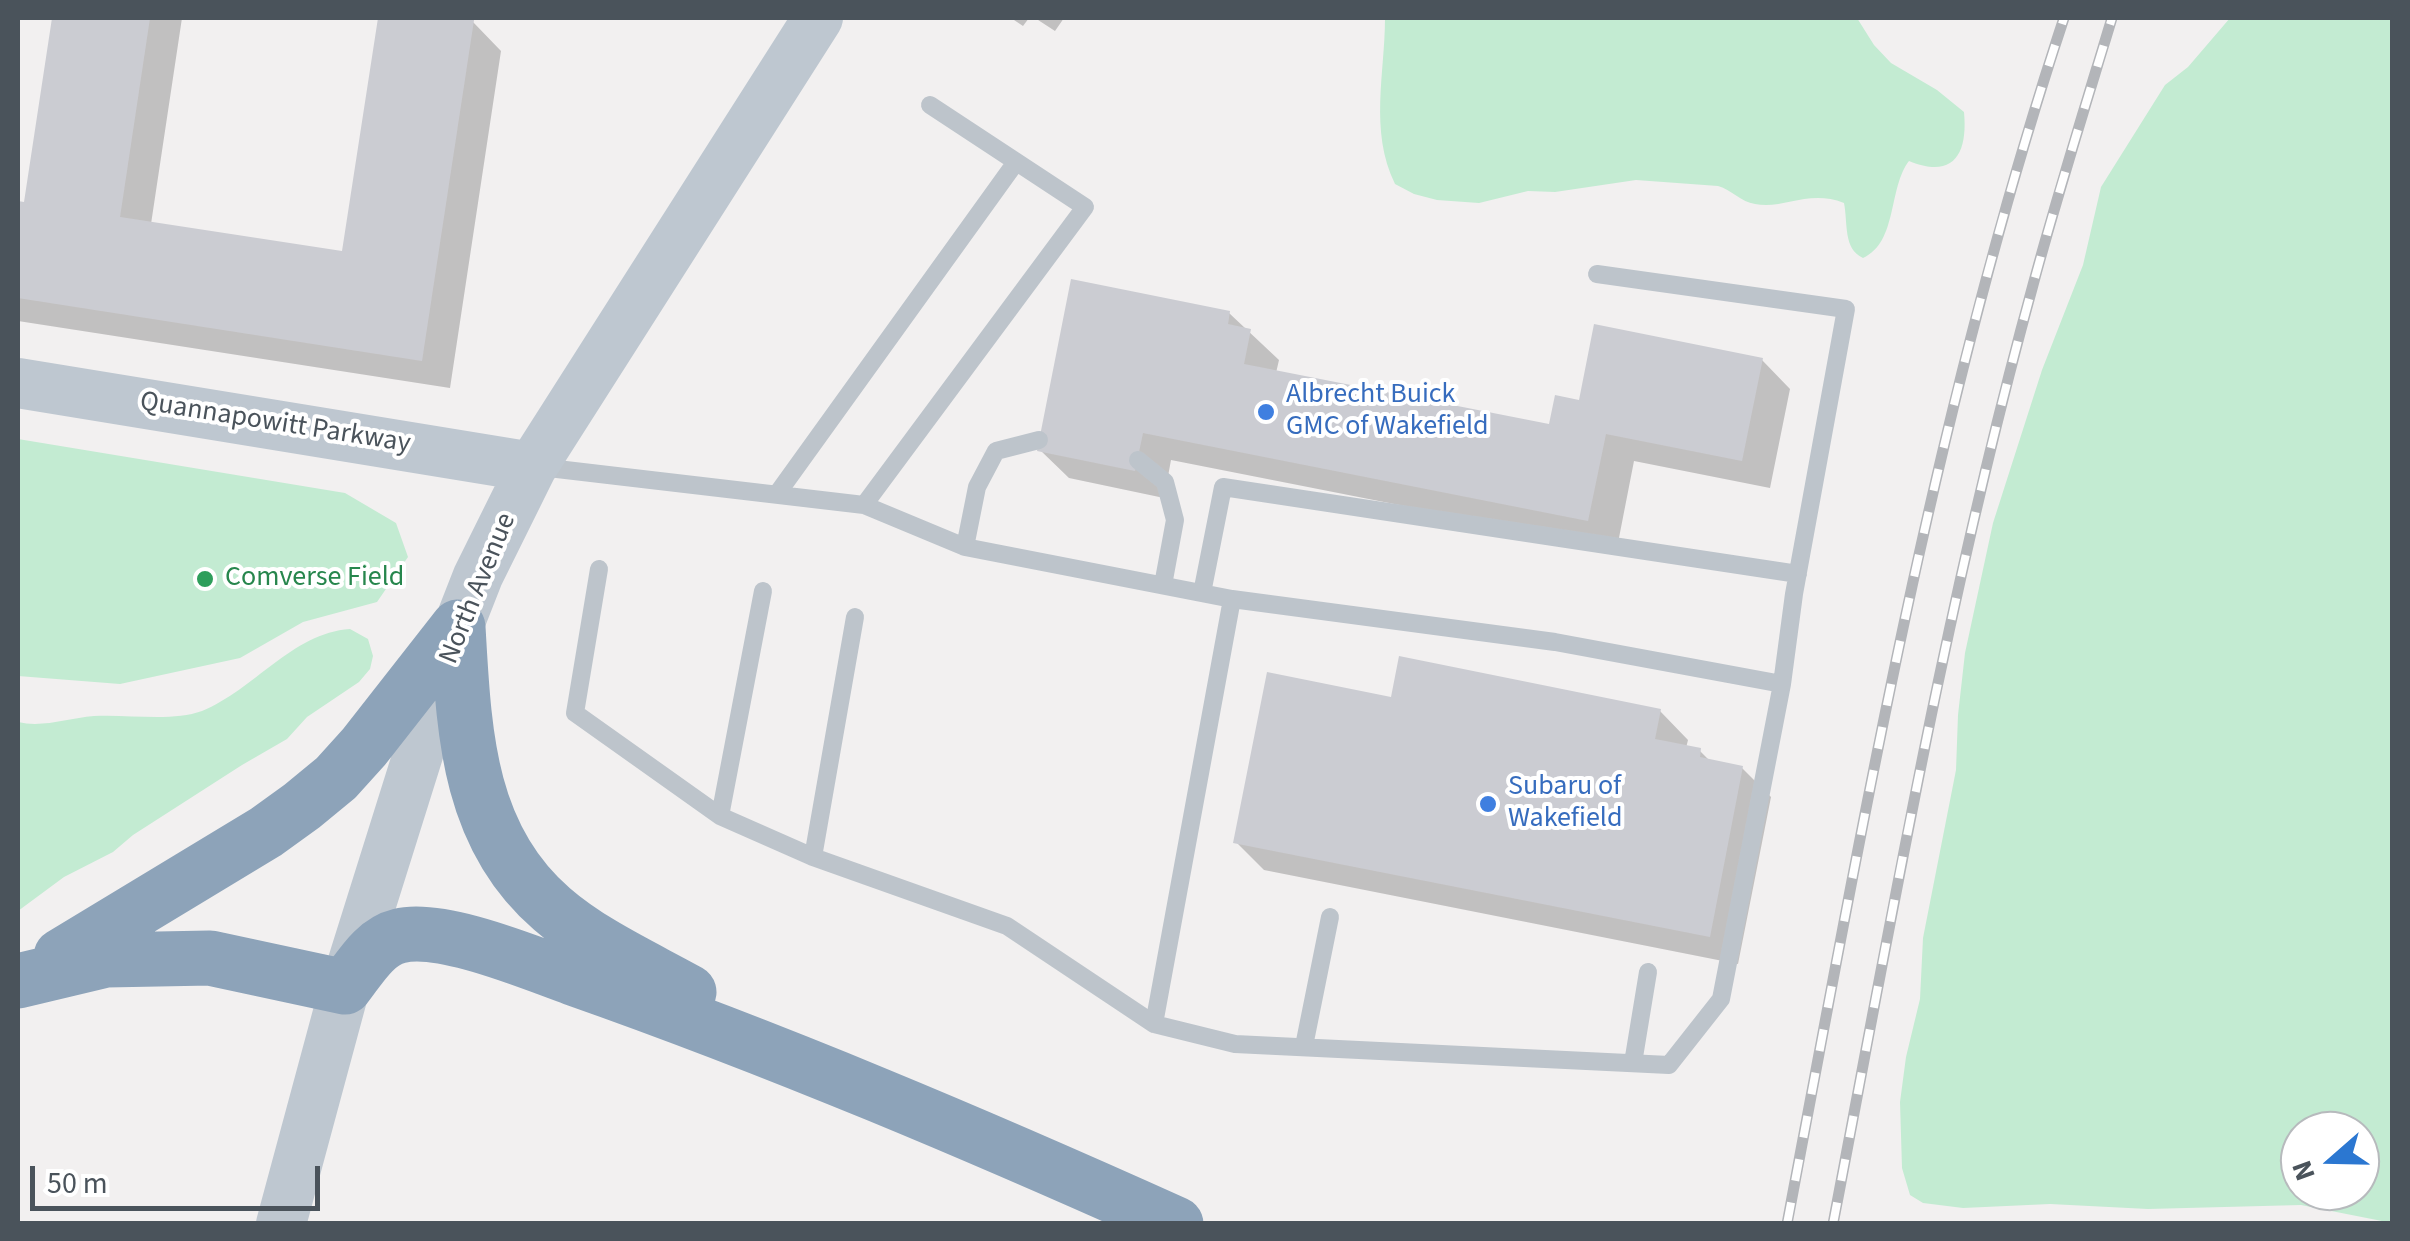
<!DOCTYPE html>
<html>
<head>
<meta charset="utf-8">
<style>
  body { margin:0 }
  #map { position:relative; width:2410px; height:1241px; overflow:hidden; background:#f2f0f0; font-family:"Source Sans 3",sans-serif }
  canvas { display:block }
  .frame { position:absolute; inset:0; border:20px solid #4a535b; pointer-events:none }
  .north { position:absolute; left:2280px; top:1111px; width:100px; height:100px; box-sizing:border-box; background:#fff; border:2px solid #b7babd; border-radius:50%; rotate:250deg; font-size:28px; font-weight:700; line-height:40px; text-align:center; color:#4a535b }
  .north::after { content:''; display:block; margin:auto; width:35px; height:45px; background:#2b77d1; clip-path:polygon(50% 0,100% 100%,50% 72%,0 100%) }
  .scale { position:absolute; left:30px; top:1166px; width:290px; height:45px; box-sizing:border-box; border:5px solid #4a535b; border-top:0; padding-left:12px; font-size:30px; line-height:35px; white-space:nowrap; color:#4a535b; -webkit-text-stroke:8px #fff; paint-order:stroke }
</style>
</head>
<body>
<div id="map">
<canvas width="2410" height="1241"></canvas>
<div class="frame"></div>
<div class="north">N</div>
<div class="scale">50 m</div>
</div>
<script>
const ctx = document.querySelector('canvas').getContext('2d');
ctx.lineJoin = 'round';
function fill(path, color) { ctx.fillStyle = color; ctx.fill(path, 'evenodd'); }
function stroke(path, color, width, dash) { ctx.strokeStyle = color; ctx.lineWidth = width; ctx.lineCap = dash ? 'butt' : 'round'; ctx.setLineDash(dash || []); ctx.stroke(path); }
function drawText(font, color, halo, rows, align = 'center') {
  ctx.font = font + ' "Source Sans 3",sans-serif'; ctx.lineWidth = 8; ctx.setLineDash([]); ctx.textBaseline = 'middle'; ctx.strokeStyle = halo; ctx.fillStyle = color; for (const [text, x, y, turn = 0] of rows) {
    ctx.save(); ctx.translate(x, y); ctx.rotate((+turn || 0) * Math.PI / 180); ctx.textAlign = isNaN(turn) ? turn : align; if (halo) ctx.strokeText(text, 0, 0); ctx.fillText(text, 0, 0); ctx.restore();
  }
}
fill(new Path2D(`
  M1385,18H1857L1874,45L1891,63L1937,90L1964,112C1968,155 1953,179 1909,161C1888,188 1898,242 1863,258C1843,249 1848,223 1844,203C1808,189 1783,210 1755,204C1741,202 1732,190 1718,186L1636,180L1555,192L1528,191L1479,203L1437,200L1414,194L1395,184C1369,130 1385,74 1385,18Z
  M2230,18H2392V1223L2301,1205L2148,1209L2050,1204L1963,1208L1923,1203L1910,1195L1902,1168L1900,1102L1906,1057L1920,999L1923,938L1956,770L1958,715L1965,653L1993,523L2042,370L2083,265L2101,187L2165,85L2188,67ZM2360,1131V1191H2300V1131Z
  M18,439L345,493L396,523L408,557L377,602L303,622L240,658L120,684L18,676Z
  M350,629L368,639L373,656L370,669L359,682L307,717L287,739L242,765L133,835L113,852L64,877L18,911V722C43,728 68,718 94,716C128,714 172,722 202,711C254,690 292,633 350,629Z`), '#c3ebd2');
fill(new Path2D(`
  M55,18H182L151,224L344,254L380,18H443L473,22L501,51L450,388L18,321V204L26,205Z
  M1011,18H1029L1023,26Z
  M1035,18H1064L1055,31Z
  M1229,313L1279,360L1276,373L1551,427L1581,402L1762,360L1790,389L1770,488L1634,461L1617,548L1171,460L1164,498L1069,478L1040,450Z
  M1393,699L1660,711L1688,740L1686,748L1700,751L1711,762L1742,768L1771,797L1738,964L1264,870L1236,842Z`), '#0003');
fill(new Path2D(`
  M52,18H150L120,217L342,251L378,18L474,20L422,361L18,298V201L24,202Z
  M1071,279L1230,311L1228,324L1251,329L1244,364L1549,424L1555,395L1579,400L1594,324L1763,358L1742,461L1606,434L1588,521L1143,433L1135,471L1037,451Z
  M1399,656L1661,709L1655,739L1701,748L1700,757L1743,766L1710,937L1233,843L1267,672L1391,697Z`), '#cbccd2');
stroke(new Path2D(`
  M1138,460L1165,482L1175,520L1163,585
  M540,467L864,505L965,547L1232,599L1555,642L1782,684
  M777,494L1016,162
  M864,505L1085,207L930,105
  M965,547L977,487L996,451L1039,440
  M599,569L575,713L720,816L813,857L1007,926L1154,1024L1232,599
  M1202,593L1223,487L1798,574
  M720,816L763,591
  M813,857L855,617
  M1154,1024L1235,1044L1669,1065L1721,999L1782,684L1794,594L1846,309L1597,274
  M1304,1046L1330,917
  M1633,1063L1648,972`), '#bdc4cb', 18);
stroke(new Path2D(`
  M18,383L532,467
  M281,1224L345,987L458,627L478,576L532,467L818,18`), '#bec7d0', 50);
stroke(new Path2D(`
  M458,627C464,730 467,836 552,909C591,943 644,967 689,992
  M61,956L266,832L302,806L336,778L364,747L458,627
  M18,981L106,960L210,958L345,987C360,968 374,942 399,936C441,925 531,963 573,978C778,1050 978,1135 1176,1224`), '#8da3b9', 55);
const rail = new Path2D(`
  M1787,1224C1864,818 1934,410 2064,18
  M1833,1224C1893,910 1948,594 2033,285C2057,196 2085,107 2112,18`);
stroke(rail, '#b3b5b9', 11);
stroke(rail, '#fff', 8, [22]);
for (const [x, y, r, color] of [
  [1266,412,10,"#3f7fe0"],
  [205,579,10,"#2e9e5b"],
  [1488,804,10,"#3f7fe0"]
]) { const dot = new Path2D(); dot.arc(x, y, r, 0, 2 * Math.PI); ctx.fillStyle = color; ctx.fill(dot); stroke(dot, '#fff', 4); }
drawText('28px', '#366cbe', '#fff', [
  ["Albrecht Buick",1286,396],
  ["GMC of Wakefield",1286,428],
  ["Subaru of",1508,788],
  ["Wakefield",1508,820]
], 'left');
drawText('28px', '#4a535b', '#fff', [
  ["Quannapowitt Parkway",275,424,9],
  ["North Avenue",479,589,-68]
]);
drawText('28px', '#27864d', '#fff', [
  ["Comverse Field",225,579]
], 'left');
</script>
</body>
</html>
